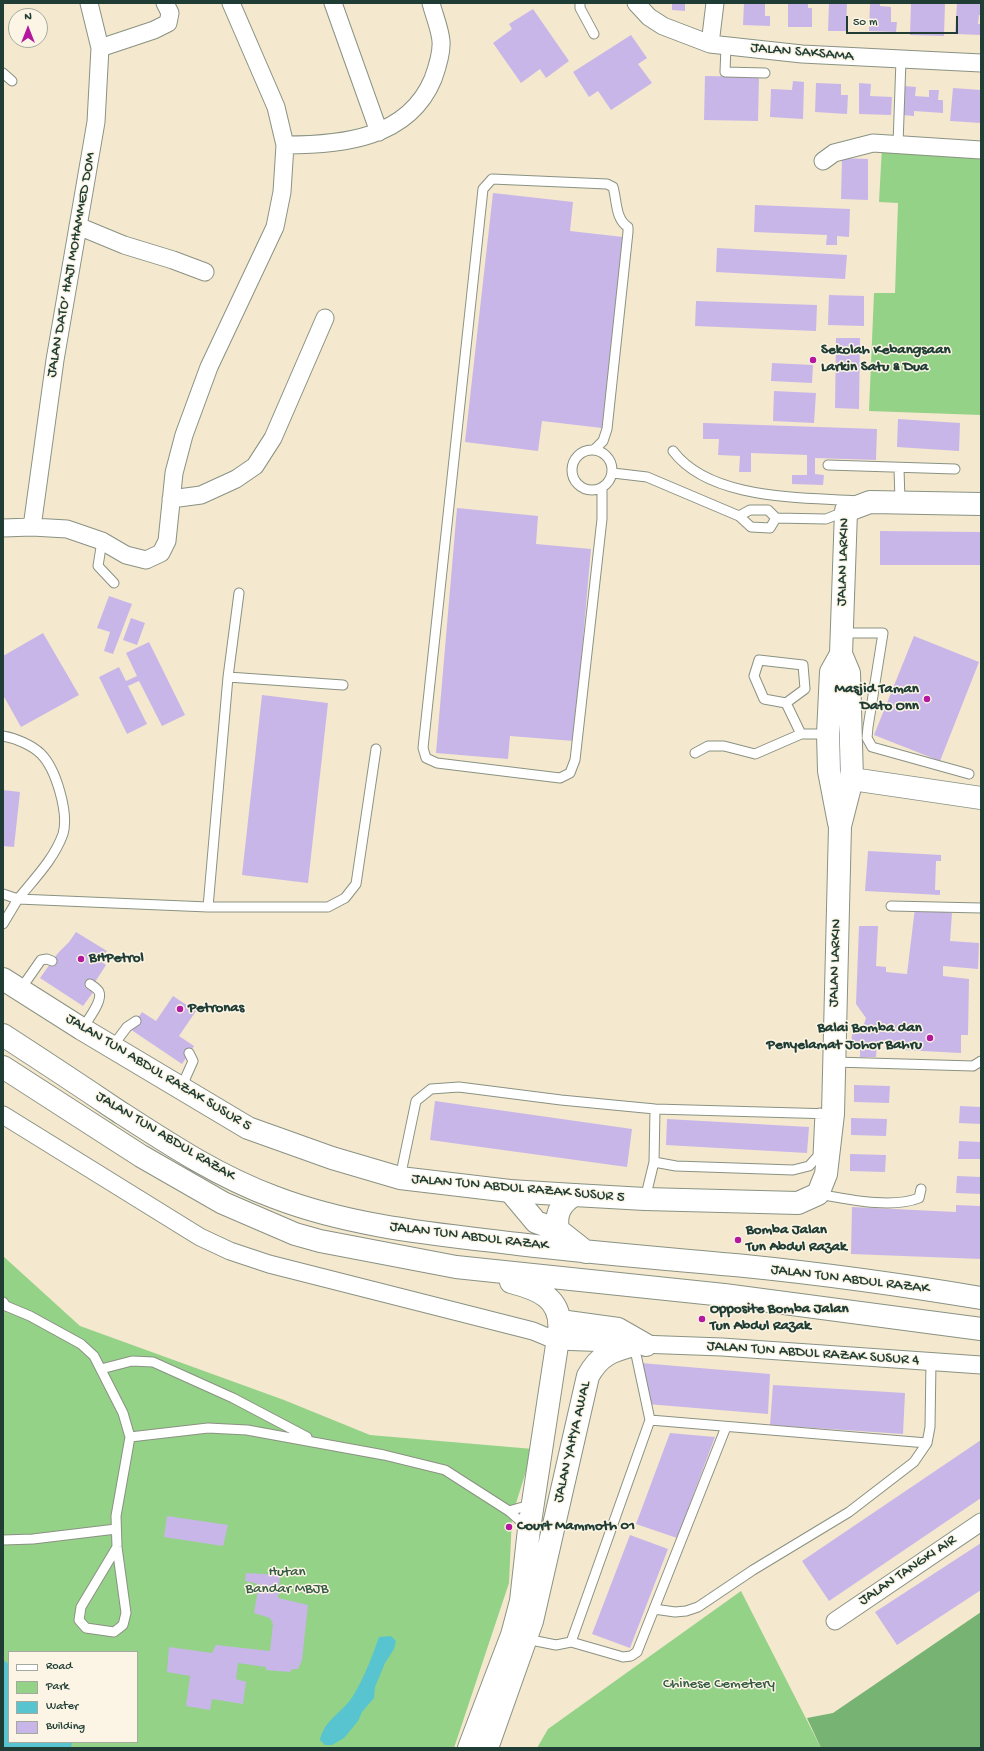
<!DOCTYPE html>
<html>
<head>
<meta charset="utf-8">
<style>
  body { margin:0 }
  #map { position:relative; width:984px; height:1751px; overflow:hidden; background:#f4e8cf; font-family:"Gochi Hand",sans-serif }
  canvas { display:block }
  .frame { position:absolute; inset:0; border:4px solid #1f3d34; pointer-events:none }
  .legend { position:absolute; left:8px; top:1651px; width:130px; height:92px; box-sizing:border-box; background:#fcf5e5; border:1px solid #a4ab9e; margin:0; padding:5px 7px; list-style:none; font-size:12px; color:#1f3d34 }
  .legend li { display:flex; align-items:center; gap:8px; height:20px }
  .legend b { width:20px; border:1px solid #a4ab9e }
  .north { position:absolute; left:8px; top:8px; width:40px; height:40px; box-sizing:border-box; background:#fcf5e5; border:1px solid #a4ab9e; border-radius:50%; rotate:0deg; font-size:11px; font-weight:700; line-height:16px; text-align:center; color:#1f3d34 }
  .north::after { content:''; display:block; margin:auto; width:14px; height:18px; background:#b5179e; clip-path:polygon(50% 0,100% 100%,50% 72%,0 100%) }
  .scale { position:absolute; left:846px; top:16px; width:112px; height:18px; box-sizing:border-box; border:2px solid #1f3d34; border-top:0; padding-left:5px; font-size:12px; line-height:14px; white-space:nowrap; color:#1f3d34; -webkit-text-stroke:3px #fcf5e5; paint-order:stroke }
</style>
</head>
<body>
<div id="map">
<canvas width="984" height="1751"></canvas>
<div class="frame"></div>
<ul class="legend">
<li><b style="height:5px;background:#fff"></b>Road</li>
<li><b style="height:11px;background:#94d288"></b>Park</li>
<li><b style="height:11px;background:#58c4d0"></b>Water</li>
<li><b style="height:11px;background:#c9b6e8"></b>Building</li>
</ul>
<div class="north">N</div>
<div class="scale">50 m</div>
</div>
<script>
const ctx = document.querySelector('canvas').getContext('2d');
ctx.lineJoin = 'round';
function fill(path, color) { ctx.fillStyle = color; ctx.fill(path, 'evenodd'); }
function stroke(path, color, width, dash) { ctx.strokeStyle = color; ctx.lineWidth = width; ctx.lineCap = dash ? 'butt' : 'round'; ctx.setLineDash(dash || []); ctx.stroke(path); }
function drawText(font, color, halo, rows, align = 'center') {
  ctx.font = font + ' "Gochi Hand",sans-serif'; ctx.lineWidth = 3; ctx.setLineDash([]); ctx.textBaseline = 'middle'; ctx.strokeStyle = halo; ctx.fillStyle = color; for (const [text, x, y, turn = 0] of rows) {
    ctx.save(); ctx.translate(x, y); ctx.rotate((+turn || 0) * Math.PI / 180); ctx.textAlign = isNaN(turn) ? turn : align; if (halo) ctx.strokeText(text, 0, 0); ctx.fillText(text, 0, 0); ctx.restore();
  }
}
fill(new Path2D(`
  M882,147L981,151V415L869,411L874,293H895L898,203L879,202Z
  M3,1256L80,1326L284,1400L370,1435L533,1449L512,1516L509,1583L454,1748H3ZM9,1652H137V1742H9Z
  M741,1591L821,1748H537L548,1729Z`), '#94d288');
fill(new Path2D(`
  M981,1612V1748H821L807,1718L833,1713Z`), '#77b474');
fill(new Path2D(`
  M391,1636L396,1641L394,1649L385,1663L375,1687L374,1698L362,1712L358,1721L344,1738L332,1745H325L320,1740C324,1720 342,1713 353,1696C364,1678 372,1657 379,1637Z
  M3,1660L9,1664V1742H72L71,1748H3Z`), '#58c4d0');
fill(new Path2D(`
  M672,3H685V11L672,10Z
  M744,3H765V16H770V26L743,25Z
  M788,3H808V8H812V27H788Z
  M829,3H847L846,31H828Z
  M870,3H880V6L891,7V22H897L896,32L869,31Z
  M911,3H945L944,36L910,35Z
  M957,3H981V15H979L978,24H981V35L955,34Z
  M533,9L569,61L546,78L540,69L521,83L493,43L512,29L509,24Z
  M631,35L647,58L638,64L652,83L611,110L598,91L589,97L573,72Z
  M705,76L759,77L758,121L704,120Z
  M793,81L804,82L803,119L770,117L771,89L792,90Z
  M816,83L841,84V95H848L847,114L815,112Z
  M859,83L871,84L870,96L892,97L891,115L859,114Z
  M904,86L916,87L915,96L929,97V90H939L938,100H943V113L914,111V116L902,115Z
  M953,88L981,90V123L950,121Z
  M842,158L868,159V200L841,199Z
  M493,193L573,202L570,231L623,237L602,428L542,421L538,451L465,442Z
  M755,205L850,209L849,237L837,236V245H826L827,235L754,232Z
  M717,248L847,255L845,279L716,272Z
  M829,295L864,296V326L828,325Z
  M696,301L817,305L816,331L695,326Z
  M836,338H860L859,409L835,408Z
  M772,363L813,365L812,383L771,381Z
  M774,391L816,393L814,423L773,421Z
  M898,419L960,423L959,451L897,447Z
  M703,423L877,429L876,460L815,458V474L824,475L823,485L792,484V475H807V455L751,453V472H739L740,456L718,455L719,439H703Z
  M457,508L538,516L536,544L591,549L574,741L510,736L508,759L436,753Z
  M880,531L981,532V565H880Z
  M109,596L132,604L113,654L104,651L110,632L97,628Z
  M131,618L145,623L137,645L123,640Z
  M43,633L79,695L21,727L3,695V656Z
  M914,636L979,662L940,761L874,735Z
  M149,642L185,715L162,726L139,681L128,686L147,724L127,734L99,677L119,667L126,681L137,676L126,653Z
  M262,695L328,703L308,883L242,875Z
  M3,790L20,792L14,847L3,846Z
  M868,851L941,855V861H936L935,890H940V895L865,891Z
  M915,908L952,913L950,941L979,943L978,969L943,966V976L969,979L968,1035H961V1053L903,1050V1043L877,1042L876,1057H860V1050L851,1049L852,1034L861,1033L866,1018L856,1004L859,926H878L876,966L886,967V972L907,974Z
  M76,932L107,951L100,961L106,965L95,982L94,991L83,1006L40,978L58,953L69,942Z
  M173,996L196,1011L179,1036L194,1046L182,1064L130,1029L142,1012L156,1021Z
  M854,1085L890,1086L889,1103L854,1102Z
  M435,1101L632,1129L627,1167L430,1140Z
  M960,1106L981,1107V1124L959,1123Z
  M851,1118L887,1119L886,1136L851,1135Z
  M667,1119L809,1127L807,1153L666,1145Z
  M959,1141L981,1142V1159H958Z
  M850,1154L886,1155L885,1172L850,1171Z
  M957,1176L981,1177V1194L956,1193Z
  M956,1205L981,1206V1259L851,1254L852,1207L956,1212Z
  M641,1363L770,1374L768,1414L647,1404Z
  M773,1385L905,1393L903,1434L770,1425Z
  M670,1433L715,1437L677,1538L636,1524Z
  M981,1440V1498L829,1601L802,1561Z
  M167,1516L228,1525L223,1546L164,1537Z
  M630,1535L668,1549L630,1648L592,1634Z
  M981,1543V1590L897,1645L875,1612Z
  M246,1573L280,1575L278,1598L308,1605L302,1660L298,1669H292L290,1672L266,1670V1667L238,1663L236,1679L246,1682L243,1704L212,1699L210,1710L186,1706L190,1676L167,1672L169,1647L212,1653L216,1645L270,1651L273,1624L270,1618L254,1613L259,1584L245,1581Z`), '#c9b6e8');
const service = new Path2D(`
  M580,3V8L594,34
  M726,46L725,72L765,73
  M3,73L12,81
  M898,144L901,60
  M572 470a20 20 0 1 1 40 0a20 20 0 1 1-40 0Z
  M594,450L603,441L607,429L628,232V227C615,219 617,200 613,187L607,184L492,179L483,189L423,748L426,758L437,763L560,778L570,773L575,760L602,519V488
  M673,451C710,500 800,497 856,501
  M828,465L955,469
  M899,468L900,501
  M613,473L647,477L739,516L751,527L770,528L776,518L768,510H750L739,516
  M776,518L826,519L846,511
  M102,541L98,566L114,583
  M842,633H883L868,727L867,738L872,747L969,774
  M228,677L343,685
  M786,703L805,689L803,665L759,660L754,676L764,699L786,703L801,734H828
  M3,736C15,738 32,745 41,754C56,769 69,813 63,834C54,859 35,878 18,899L3,894
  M695,753L708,746H724L755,754L801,734
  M891,906L981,908
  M208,907L228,677L239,593
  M3,924L18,899L208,907H328L345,898L356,884L376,749
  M20,990L41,960L47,959L52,961
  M82,1029C87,1021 103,1001 99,992C98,989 93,986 90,984
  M112,1047L127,1027L136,1021
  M834,1062L973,1066L981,1061
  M181,1088L193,1061L189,1053
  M654,1162L676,1166L793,1170L809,1166L818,1156L820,1113
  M400,1178L416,1101L431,1089L459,1087L561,1100L655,1109L833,1114
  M818,1194C847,1199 891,1209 919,1198L921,1189
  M645,1199L654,1162L655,1109
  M3,1302L6,1306L30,1316L81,1344L94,1356L123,1413L130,1437L116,1516L117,1547L126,1613L123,1625L114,1632L86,1628L79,1620L81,1607L117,1547
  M101,1369L132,1361L153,1362L233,1398L307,1437
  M650,1420L927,1443L930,1427L931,1362
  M130,1437L208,1428L247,1430L384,1455L445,1470L509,1511L527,1527
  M509,1511L533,1504
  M3,1540L33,1539L116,1529
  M654,1609L675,1612L686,1611L698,1607L753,1570L849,1512L914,1462L927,1443
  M526,1639L556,1645L571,1642L623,1657L631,1656L637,1652L726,1427
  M571,1642L650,1420L634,1345`);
const minor = new Path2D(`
  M333,3L379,132
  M636,3L649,17L663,26L710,44L802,54L981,63
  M710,44L715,3
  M100,48L154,30L168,23L170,13L165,3
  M285,145C341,145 408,139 433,79C437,68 442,53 441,41C440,29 434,15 431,3
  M823,161L834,153L873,143L981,150
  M78,226L124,245L173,260L205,272
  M171,499L201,495L236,479L255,466L273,438L325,318
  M32,527L55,360L96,122L100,48L89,3
  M3,528L32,527L67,529L102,541L126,555L146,560L161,553L167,541L174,473L184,435L209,367L275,227L282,192L285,145L276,107L231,3
  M3,1115L200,1237L230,1251L269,1264L533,1331L557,1341L722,1347L981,1365
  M835,1621L981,1522`);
const tertiary = new Path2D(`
  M852,779L981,798
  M839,823L829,771L828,734L831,672L841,654
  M3,979L82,1029L248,1128L332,1158L400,1178L510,1191L574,1195L645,1199L798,1203L818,1194L826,1174L833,1114L840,826L852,779L849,673L841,654L846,511L870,502L981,504`);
const secondary = new Path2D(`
  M469,1748L512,1635L521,1601L529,1529L559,1332
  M487,1748L532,1621L588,1376C600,1354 612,1351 634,1345`);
const trunk = new Path2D(`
  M3,1035C40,1059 78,1084 115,1109C166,1142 217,1176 274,1197C352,1227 435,1234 518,1244C593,1253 669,1259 745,1266C824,1274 903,1285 981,1298
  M3,1067L141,1156L223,1203L295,1234L320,1241L456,1267L724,1295L981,1329
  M510,1191L536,1222L558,1230L586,1252
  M558,1230C555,1214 560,1204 574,1195
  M511,1282C538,1289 563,1298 559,1332
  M560,1321L618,1329L646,1345`);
stroke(service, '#8a9282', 11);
stroke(minor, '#8a9282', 19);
stroke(tertiary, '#8a9282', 24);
stroke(secondary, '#8a9282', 24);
stroke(trunk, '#8a9282', 24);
stroke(service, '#fff', 9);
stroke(minor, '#fff', 17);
stroke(tertiary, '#fff', 22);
stroke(secondary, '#fff', 22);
stroke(trunk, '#fff', 22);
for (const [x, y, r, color] of [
  [813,360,4,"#b5179e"],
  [927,699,4,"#b5179e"],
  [81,959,4,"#b5179e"],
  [180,1009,4,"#b5179e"],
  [930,1038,4,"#b5179e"],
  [738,1240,4,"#b5179e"],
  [702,1319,4,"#b5179e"],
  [509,1527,4,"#b5179e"]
]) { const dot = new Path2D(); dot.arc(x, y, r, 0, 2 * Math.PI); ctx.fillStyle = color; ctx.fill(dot); stroke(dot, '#fcf5e5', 1.5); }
drawText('15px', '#1f3d34', '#fcf5e5', [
  ["JALAN SAKSAMA",802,53,5],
  ["JALAN DATO’ HAJI MOHAMMED DOM",72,265,-80],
  ["JALAN LARKIN",844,562,-88],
  ["JALAN LARKIN",836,963,-88],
  ["JALAN TUN ABDUL RAZAK SUSUR 5",158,1073,31],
  ["JALAN TUN ABDUL RAZAK",165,1137,31],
  ["JALAN TUN ABDUL RAZAK SUSUR 5",518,1189,5],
  ["JALAN TUN ABDUL RAZAK",469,1237,7],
  ["JALAN TUN ABDUL RAZAK",850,1280,7],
  ["JALAN TUN ABDUL RAZAK SUSUR 4",813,1354,4],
  ["JALAN YAHYA AWAL",573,1442,-77],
  ["JALAN TANGKI AIR",908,1571,-34]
]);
drawText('bold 15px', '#1f3d34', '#fcf5e5', [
  ["Sekolah Kebangsaan",821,351],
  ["Larkin Satu & Dua",821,368],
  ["Masjid Taman",919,690,"right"],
  ["Dato Onn",919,707,"right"],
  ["BHPetrol",89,959],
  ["Petronas",188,1009],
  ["Balai Bomba dan",922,1029,"right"],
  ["Penyelamat Johor Bahru",922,1046,"right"],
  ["Bomba Jalan",746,1231],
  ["Tun Abdul Razak",746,1248],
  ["Opposite Bomba Jalan",710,1310],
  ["Tun Abdul Razak",710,1327],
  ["Court Mammoth 01",517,1527]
], 'left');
drawText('15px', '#365b45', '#fcf5e5', [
  ["Hutan",287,1573],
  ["Bandar MBJB",287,1590],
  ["Chinese Cemetery",719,1685]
]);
</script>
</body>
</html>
